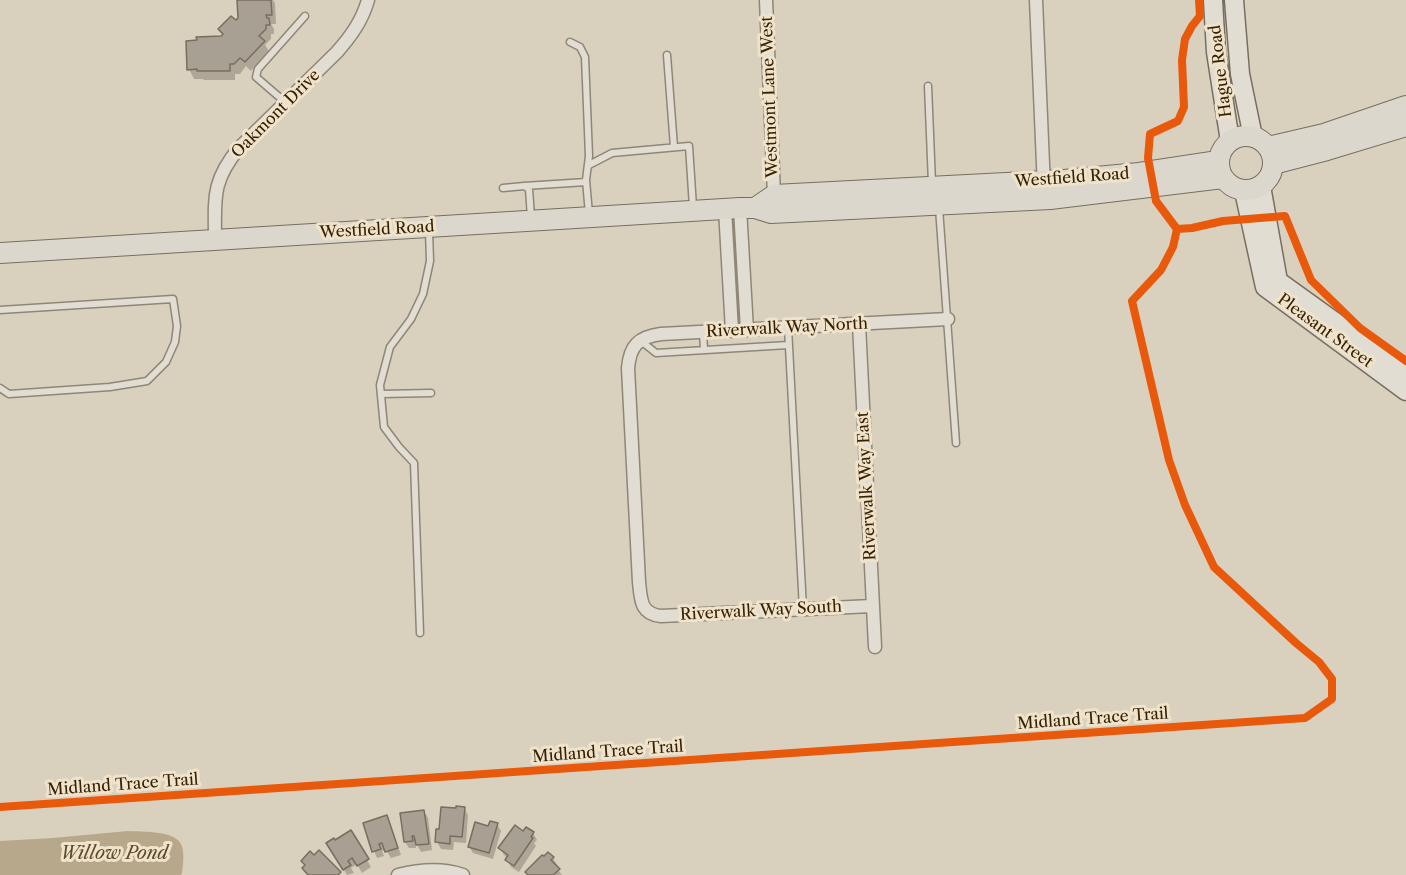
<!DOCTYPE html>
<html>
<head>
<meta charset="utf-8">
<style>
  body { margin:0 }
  canvas { display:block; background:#d9d0bd }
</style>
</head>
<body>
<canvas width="1406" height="875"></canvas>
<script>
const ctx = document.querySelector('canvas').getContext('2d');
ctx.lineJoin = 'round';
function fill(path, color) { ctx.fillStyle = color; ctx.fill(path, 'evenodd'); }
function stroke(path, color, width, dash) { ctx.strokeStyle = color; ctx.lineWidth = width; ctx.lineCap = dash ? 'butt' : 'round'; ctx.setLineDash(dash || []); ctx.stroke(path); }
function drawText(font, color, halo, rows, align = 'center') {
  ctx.font = font + ' "Libre Caslon Text",serif'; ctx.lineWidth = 6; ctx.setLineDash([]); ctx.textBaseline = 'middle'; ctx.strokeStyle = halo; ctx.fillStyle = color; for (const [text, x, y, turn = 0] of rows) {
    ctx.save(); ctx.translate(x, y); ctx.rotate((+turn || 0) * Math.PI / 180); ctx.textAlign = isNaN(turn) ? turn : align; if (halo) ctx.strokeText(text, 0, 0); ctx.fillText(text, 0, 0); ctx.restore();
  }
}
fill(new Path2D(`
  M128,831C142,832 174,830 181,844C185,853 183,864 182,873L181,875H0V841L53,838Z`), '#b8a88b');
fill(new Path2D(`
  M238,0H273L275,3L276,24H271L274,29V34H271V39L265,45L269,51L251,71L246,66L240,74H235V80H204L203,79H194L189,69L224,35L220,29L236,22L239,19Z
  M464,808L468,815L466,843L454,842L453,850L441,849L437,842Z
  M424,811L428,818L432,850L421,852L415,841L416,848H409L405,842Z
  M386,817L390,824L401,855L391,858L386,850L382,851L384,856L377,858L374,851Z
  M497,824L501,831L493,859L473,853L469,846L489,828Z
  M351,832L371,867L362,873L357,864L351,868L354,873L347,875L328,843L335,842Z
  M524,833H533L537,840L534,843L536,846L519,872L511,867L507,860L508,858L504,855L500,848Z
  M553,858L557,865L555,866L562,875H529Z`), '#0003');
const building = new Path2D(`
  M237,0H271L272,15H266L267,18H269L270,25H266V29L259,36L265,41L245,62L240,58L234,64H230V71H197V69L187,70L186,41L197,40L196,37L221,36L223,34L218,29L231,16L236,20L238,18Z
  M456,806L465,807L462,837L450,836V844L435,842L436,829H439L441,807L456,808Z
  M424,810L429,844L416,845L414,836H412L413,841L404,842L400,813Z
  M387,815L398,848L385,852L382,843L379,844L381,849L372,852L363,823Z
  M490,821L498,823L489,853L468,847L475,822L488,826Z
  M515,825L523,831L526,827L534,832L531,837L533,838L514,866L505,860L508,855L498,848Z
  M351,830L369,859L357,866L352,858L348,861L351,865L343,870L326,843L334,838L335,840Z
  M319,850L341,872L338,875H308L302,868L305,865L301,861L310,851L314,855Z
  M548,852L554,857L551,860L560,869L553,875H528L525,872L542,855L544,856Z`);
fill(building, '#a8a092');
stroke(building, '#776e60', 1.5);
const lane = new Path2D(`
  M570,42L580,47L585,57L589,156L586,180L589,214
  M667,55L674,147
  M928,86L932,183
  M285,102L256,77L258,69L305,16
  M589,165L612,153L689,146L693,207
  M524,186L586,182
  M503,188L524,186L529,189L531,217
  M939,208L956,443
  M0,310L173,299L177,326L175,342L166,362L147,381L110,387L9,394L0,388
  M788,328L803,609
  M703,332L704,350
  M641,341L656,353L788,345
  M381,394L431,393
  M420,633L414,463L399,447L384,427L380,385L390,347L411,319L423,294L430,261L429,231`);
const street = new Path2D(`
  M766,0L774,195
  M1036,0L1044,188
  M740,208L747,330
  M725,209L732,331
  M215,240C215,199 211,182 239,148L337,52C351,36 362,21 368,0
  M859,324L875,647
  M872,606L661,616C640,614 641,599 639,582L628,368C630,346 638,337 661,334L948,319
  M398,875C418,870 443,868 463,875`);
const secondary = new Path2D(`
  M1213,0L1216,52L1230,141
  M1234,0L1240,74L1253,137
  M1261,186L1278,281L1406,373
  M1244,191L1265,287L1406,391`);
const primary = new Path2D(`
  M1219 163a27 27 0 1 1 54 0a27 27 0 1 1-54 0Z
  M1268,147L1324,134L1406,106
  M1273,164L1327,150L1406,126
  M755,208L774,195L1064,180L1139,173L1218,161
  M0,253L740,208H755L771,213L1050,199L1223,178`);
stroke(lane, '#8f8678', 9);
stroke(street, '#8f8678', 15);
stroke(secondary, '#776e60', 21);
stroke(primary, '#776e60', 22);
stroke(lane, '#e2ddd3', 6);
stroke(street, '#e2ddd3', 12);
stroke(secondary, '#e2ddd3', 18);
stroke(primary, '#dcd7cc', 20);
stroke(new Path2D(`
  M1177,229L1156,201L1148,158L1150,134L1178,121L1184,107L1182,60L1185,39L1192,26L1200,16L1199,0
  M0,807L1305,718L1332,699V679L1319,662L1296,643L1214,567L1185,505L1169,460L1132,301L1161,270L1173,247L1177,229L1192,228L1223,221L1285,216L1311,280L1360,328L1406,361`), '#e8590c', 8);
drawText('16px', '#372102', '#efe3cc', [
  ["Hague Road",1221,71,-97],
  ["Westmont Lane West",770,97,-92],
  ["Oakmont Drive",276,114,-45],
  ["Westfield Road",1072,178,-4],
  ["Westfield Road",377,230,-3],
  ["Riverwalk Way North",787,328,-3],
  ["Pleasant Street",1325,331,36],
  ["Riverwalk Way East",867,486,-93],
  ["Riverwalk Way South",761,611,-3],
  ["Midland Trace Trail",1093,719,-4],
  ["Midland Trace Trail",608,752,-4],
  ["Midland Trace Trail",123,785,-4]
]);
drawText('italic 18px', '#5f4a2a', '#efe3cc', [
  ["Willow Pond",114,854]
]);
</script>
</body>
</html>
